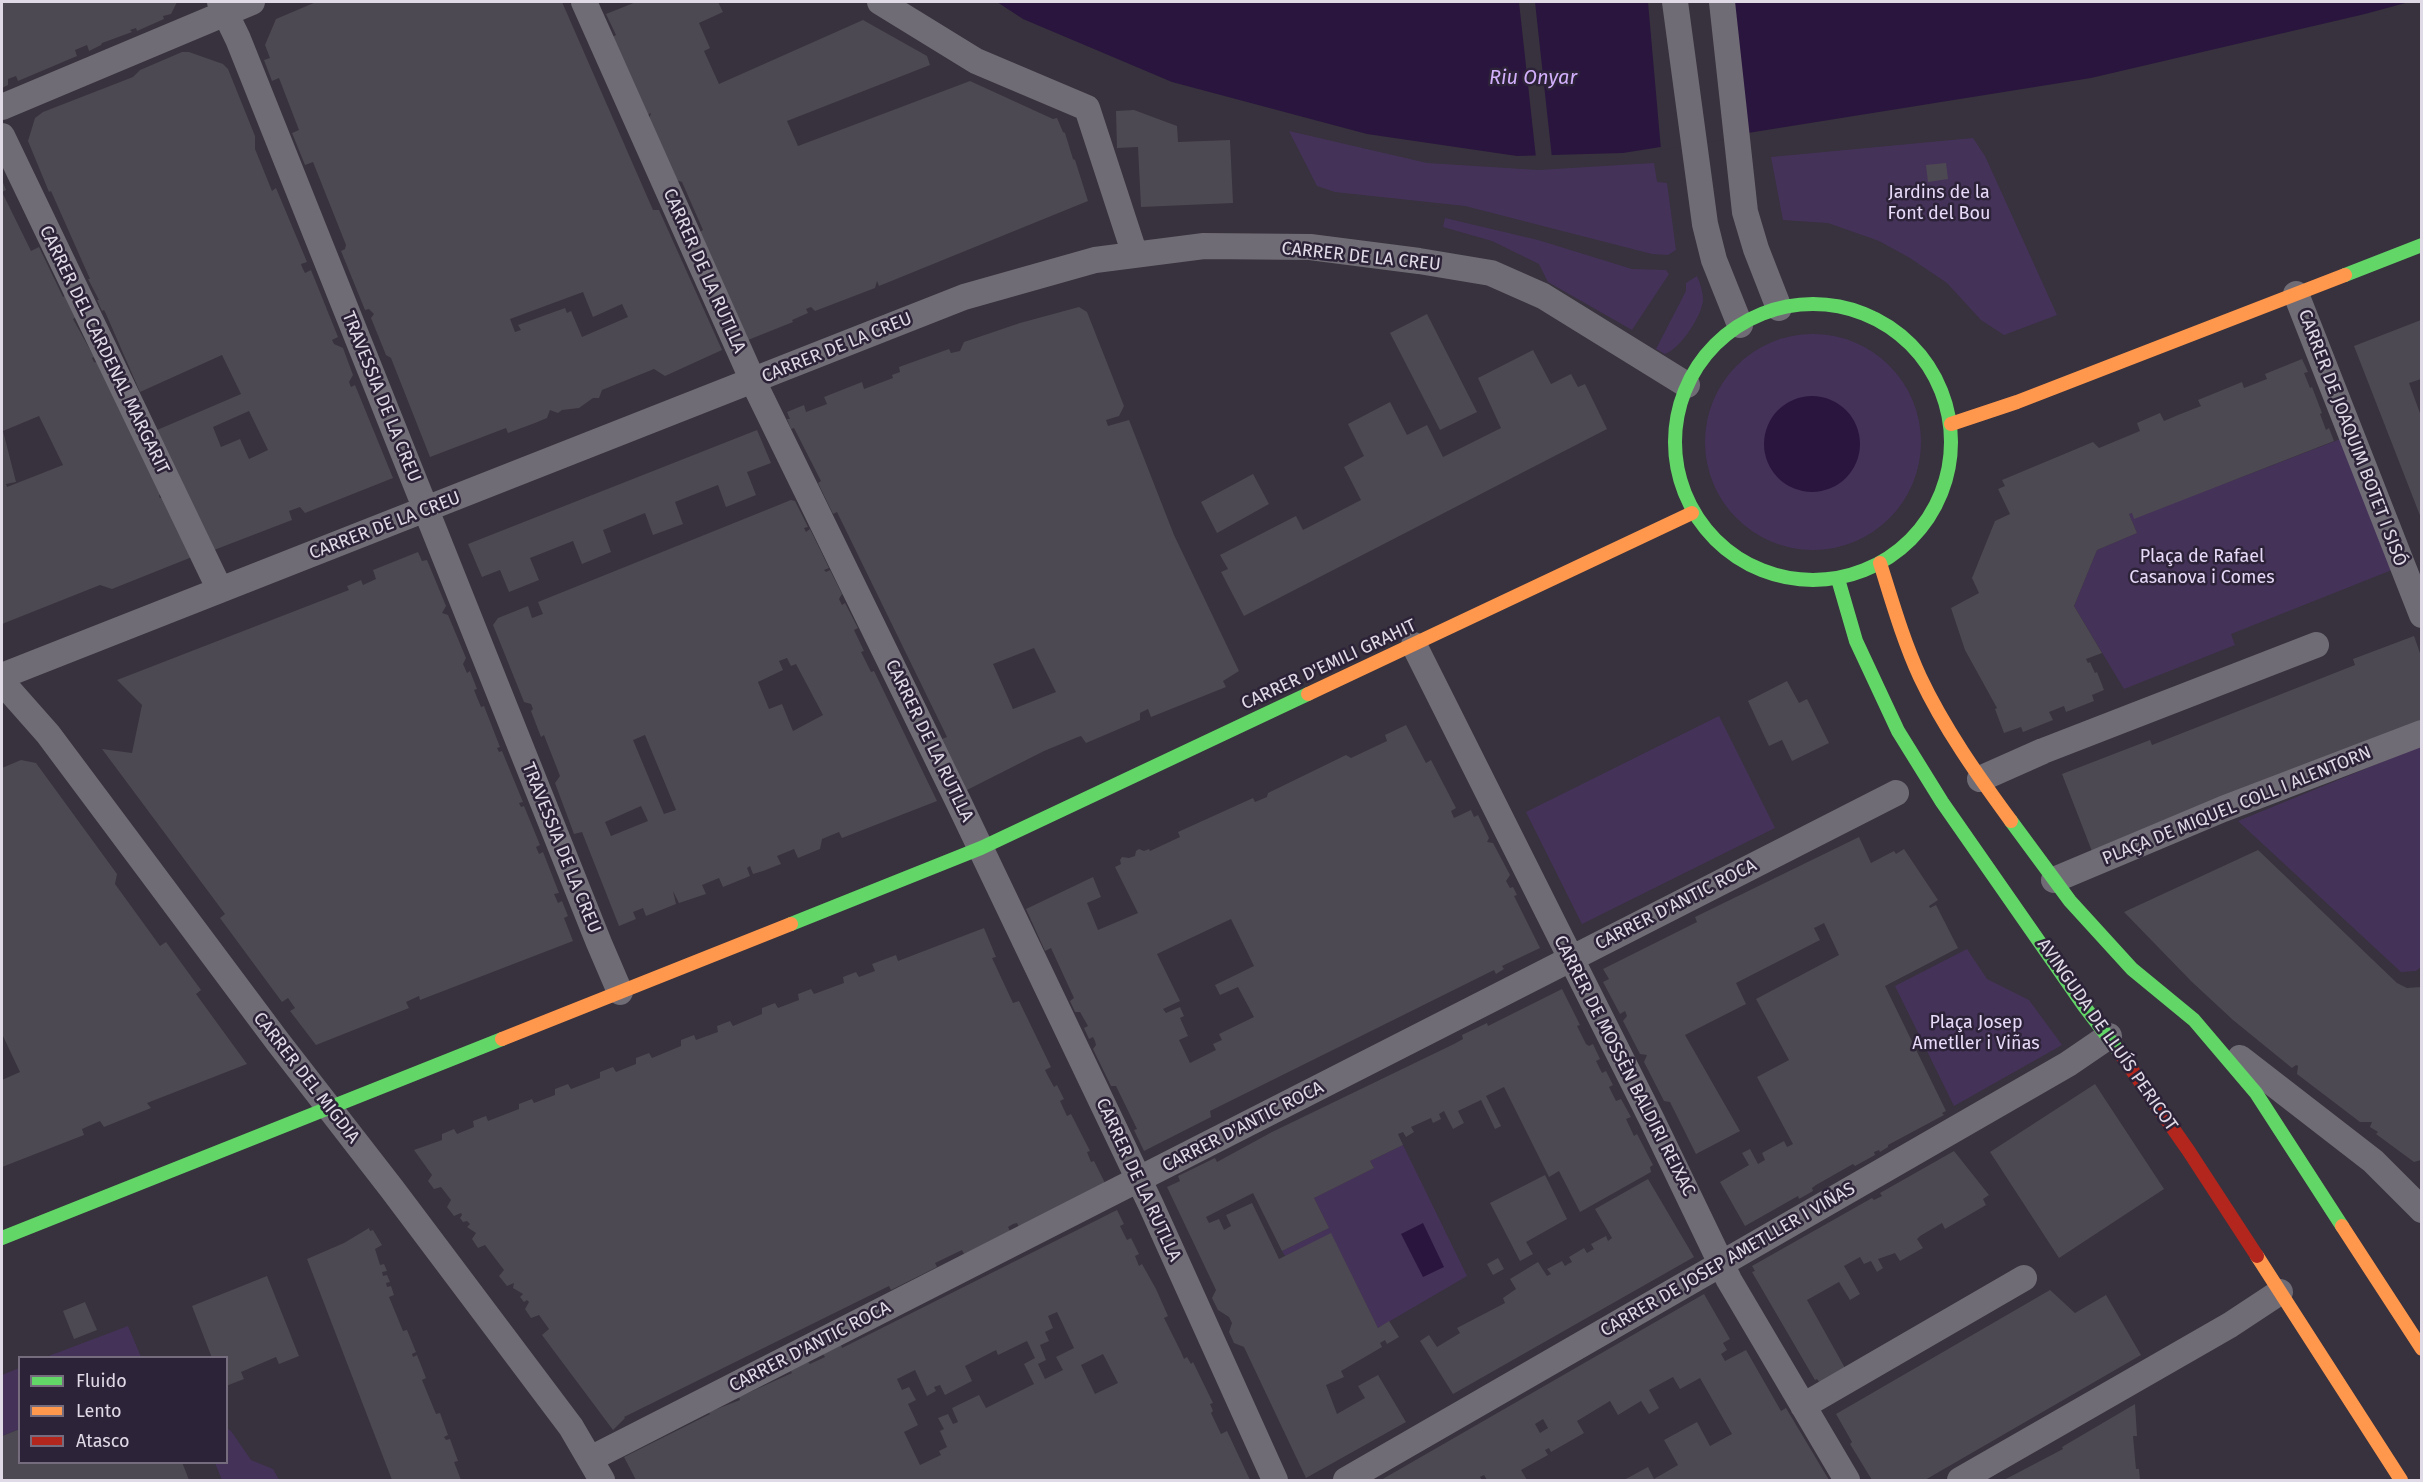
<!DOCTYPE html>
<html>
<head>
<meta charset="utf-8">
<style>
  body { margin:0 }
  #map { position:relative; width:2423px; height:1482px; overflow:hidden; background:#37323d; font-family:"Fira Sans",sans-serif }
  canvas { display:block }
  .frame { position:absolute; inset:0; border:3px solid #e0dae7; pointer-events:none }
  .legend { position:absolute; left:18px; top:1356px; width:210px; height:108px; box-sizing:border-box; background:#2d2338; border:2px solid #756c7e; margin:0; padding:8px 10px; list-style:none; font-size:18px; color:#e0dae7 }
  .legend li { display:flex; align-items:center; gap:12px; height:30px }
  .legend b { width:30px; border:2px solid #756c7e }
</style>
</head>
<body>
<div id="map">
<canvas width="2423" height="1482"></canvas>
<div class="frame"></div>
<ul class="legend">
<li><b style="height:8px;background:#63d668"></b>Fluido</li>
<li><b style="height:8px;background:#ff974d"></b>Lento</li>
<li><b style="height:8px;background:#b3261e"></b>Atasco</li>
</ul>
</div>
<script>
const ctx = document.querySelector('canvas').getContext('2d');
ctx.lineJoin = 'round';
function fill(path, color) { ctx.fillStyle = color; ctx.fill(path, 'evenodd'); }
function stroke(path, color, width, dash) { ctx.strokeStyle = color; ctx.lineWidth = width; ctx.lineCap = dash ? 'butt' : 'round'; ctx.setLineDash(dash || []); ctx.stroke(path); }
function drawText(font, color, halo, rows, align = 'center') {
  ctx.font = font + ' "Fira Sans",sans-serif'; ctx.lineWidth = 5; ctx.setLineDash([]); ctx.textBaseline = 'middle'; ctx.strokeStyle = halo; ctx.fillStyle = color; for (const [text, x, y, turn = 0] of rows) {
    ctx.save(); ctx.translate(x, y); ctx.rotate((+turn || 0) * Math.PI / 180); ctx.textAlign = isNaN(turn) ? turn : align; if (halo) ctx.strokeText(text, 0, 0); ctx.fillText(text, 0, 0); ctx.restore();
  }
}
fill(new Path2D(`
  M1289,131L1427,163L1538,170L1654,163L1657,182L1667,183L1676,250L1668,255L1652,254L1465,206L1335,192L1317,186Z
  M1973,138L1985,156L2057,315L2004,335L1981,320L1947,283L1910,258L1879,241L1828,223L1783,220L1771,157Z
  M1445,218L1538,240L1632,269L1666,270L1669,274L1632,330L1548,282L1539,264L1492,241L1443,227Z
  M1697,276C1700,283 1703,292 1703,300C1702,316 1680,349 1665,354L1656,349L1686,291V283Z
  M1705 442a108 108 0 1 1 216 0a108 108 0 1 1-216 0Z
  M2351,435L2402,566L2231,634L2235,645L2124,689L2074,606L2097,550L2137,533L2129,514L2229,482Z
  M1719,716L1775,828L1582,924L1526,812Z
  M2421,746V967L2416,971L2401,972L2238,821Z
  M1967,949L1987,979L2029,1000L2062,1045L1954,1106L1895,986Z
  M1403,1145L1467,1276L1378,1328L1331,1234L1285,1256L1282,1251L1329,1228L1314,1198L1374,1168L1370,1161Z
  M128,1326L141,1357H46Z
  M19,1368V1429L2,1436V1375Z
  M227,1428L231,1431L251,1460L273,1469L279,1480H222L215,1463L226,1462Z`), '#453259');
fill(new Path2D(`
  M997,2H2409L2365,14L2091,78L1623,153L1517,156L1367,134L1172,82L1023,19Z
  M1764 444a48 48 0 1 1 96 0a48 48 0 1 1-96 0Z
  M1423,1223L1444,1267L1423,1277L1401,1234Z`), '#2a153e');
fill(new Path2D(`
  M1519,2H1535L1552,158H1536Z
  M1648,2H1733L1744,136L1661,150Z`), '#37323d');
fill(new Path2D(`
  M2,2H177L171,14L163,16L164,19L137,31L136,28L130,30L132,32L102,43L101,45L89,51L87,45L75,50L77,56L18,81L16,76L8,79V85L2,88Z
  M316,2H562L653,210H659L722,350L665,376L654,369L602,390L599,398H593L579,408L562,410L558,413L550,410L547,418L535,423L508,433L506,428L430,457L391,358L386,355L371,318L374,314L369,309L365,310L341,251L345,249L346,245L313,162L305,165L292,133L299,130L279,78L272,81L264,60L270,58L265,45L276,19ZM583,292L593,317L622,304L628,317L582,337L571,311L567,313L565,308L518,325L521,330L515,332L510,319Z
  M636,2H718L723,12L699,23L710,48L704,51L719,84L863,20L927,56L930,65L787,121L798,146L970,81L1053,119L1057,118L1063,132L1065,133L1073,159L1075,160L1088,201L879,286L877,281L875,288L815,311L811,307L806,309L808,313L792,320L793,322L748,340L700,232L703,230L682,182L676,180L649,119L651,113L646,116L612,37L616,35L606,14Z
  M182,52H189L223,64L228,69L255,136V149L272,191L276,188L307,262L301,264L302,267L305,273L311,270L338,337L332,340L334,344L343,348L353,375L349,382L351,387L355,385L393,478L305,513L300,507L289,511L292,520L214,550L157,430L241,394L222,355L140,392L106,314L104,310L102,311L97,300H99L88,279H90L51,191L49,192L28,141L35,118L43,112L133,77L140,70ZM249,411L268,450L249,459L240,439L221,447L213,427Z
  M1134,110L1177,126L1178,142L1230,140L1233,203L1141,207L1138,147L1117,148L1116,111Z
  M1946,163L1948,179L1928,182L1926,165Z
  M2,180L6,190L2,192L31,251L39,247L63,297L66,295L76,317L73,319L94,357L92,358L94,362L98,363L161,492L159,496L160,498L163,497L192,557L112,589L100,585L2,624ZM39,416L63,465L7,487L6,484L16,482L3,431Z
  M1079,307L1087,312L1124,406L1119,416L1106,420L1108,426L1129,420L1174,535L1239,671L1223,681L1226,687L1151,717L1148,709L1140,713V720L1086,743L1081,736L1078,737L1044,751L967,790L942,739L947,737L837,512L833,514L818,483L821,481L794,428L791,429L787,419H790L787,412L804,405L806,412L827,404L824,397L862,382L864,389L893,378L892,375L900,372L899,367L949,349L951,353L960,351L964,342L1020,323ZM1034,648L1056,692L1013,709L993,664Z
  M1427,314L1477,412L1440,430L1390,333Z
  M2421,320V379L2409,383L2421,416V518L2354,346Z
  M1533,350L1551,384L1571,374L1578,387L1585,384L1607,429L1244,616L1221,572L1228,569L1220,555L1296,516L1303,530L1361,500L1344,467L1364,456L1348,424L1390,402L1407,435L1427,425L1443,457L1501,428L1478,378Z
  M2302,359L2308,372L2304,373L2310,388L2312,387L2322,413L2320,414L2326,430L2329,428L2334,441L2134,519L2132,513L2129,514L2137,533L2097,550L2074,606L2102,653L2086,659L2088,663L2090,662L2095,673L2097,672L2104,690L2092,695L2094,701L2066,712L2064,706L2049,712L2053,720L2023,732L2021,727L2004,733L1995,709L1997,708L1965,650L1951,608L1979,593L1972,578L1995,521L2010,514L1998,489L2005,486L2002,480L2093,442L2099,448L2140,431L2137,423L2160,413L2164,421L2178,415L2201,406L2198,400L2242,382L2244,388L2267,379L2265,374Z
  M757,430L771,463L747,472L756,495L726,507L718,485L675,502L683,524L653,535L645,513L603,530L611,552L582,564L573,541L530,558L539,580L509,592L500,570L482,577L468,544Z
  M1253,474L1269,504L1217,533L1201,502Z
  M791,500L795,501L808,527L804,528L806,532L810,529L829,568L824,570L826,572L830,570L842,594L839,599L842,605L845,603L858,628L854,630L864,651L861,652L871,672L874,671L937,801L842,838L839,832L822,839L820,849L798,858L794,849L777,856L781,864L763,871L753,874L750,866L747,868L750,876L723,887L719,878L702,885L706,894L679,903L673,891L676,904L646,916L643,908L633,912L636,919L619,926L582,832L574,834L555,783L560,776L544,735L541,737L531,711L533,709L531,704L524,702L493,625L498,618L528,606L532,618L543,614L538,602ZM787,658L791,666L796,664L823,715L793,731L782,704L769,709L758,682L783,670L779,661ZM645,735L676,810L664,814L633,740ZM641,806L648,821L611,836L605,822Z
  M418,552L422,561L427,560L446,606L442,613L448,615L466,658L463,664L467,673L470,671L477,689L474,690L481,707L484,706L500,747L497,748L499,752L502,751L523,802L519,803L521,807L524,806L540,845L536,847L539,854L543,852L559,893L554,894L558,903L562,901L568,916L564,918L573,941L420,1000L419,996L406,1002L409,1008L316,1045L290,1011L295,1008L288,998L282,1002L220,918L225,914L102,749L132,753L142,705L117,680L349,590L347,586L361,580L363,585L376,579L373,570Z
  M2414,636L2421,656V731L2095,859L2062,774L2150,740L2152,745L2355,665L2353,659Z
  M1787,681L1799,703L1807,699L1829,743L1792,761L1782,740L1769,746L1748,701Z
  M1406,725L1426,763L1431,760L1444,785L1456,808L1451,811L1454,818L1471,810L1474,817L1478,815L1489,838L1487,842L1493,843L1510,875L1506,881L1510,888L1513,887L1517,895L1514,896L1540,948L1502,966L1504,969L1496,974L1494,970L1210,1111L1211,1117L1144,1151L1134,1130L1137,1129L1116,1086H1111L1093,1049L1096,1045L1095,1041L1093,1037L1089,1039L1084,1028L1088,1026L1080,1012H1075L1070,1001L1074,998L1051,948L1045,951L1026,909L1093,877L1101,897L1087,903L1098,930L1138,913L1115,867L1121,864L1120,860L1122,857L1129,858L1135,856L1136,851L1139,849L1144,851L1149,849L1150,851L1180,837L1178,832L1253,798L1255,802L1267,797L1268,793L1346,755L1351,758L1387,741L1385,735ZM1231,919L1254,966L1215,985L1220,995L1238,987L1254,1017L1219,1034L1222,1040L1213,1044L1216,1050L1190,1063L1179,1040L1188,1036L1180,1018L1184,1016L1180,1007L1166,1013L1163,1009L1180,1001L1157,954Z
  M21,760L36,763L117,874L115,884L160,946L166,942L201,990L196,994L247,1064L147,1103L151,1108L104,1127L100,1121L82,1129L84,1135L2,1167V1080L20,1072L2,1034V768Z
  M1859,837L1871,863L1894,851L1896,854L1904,849L1938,900L1929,906L1930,908L1936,905L1958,948L1885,986L1946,1111L1942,1113L1944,1115L1888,1145V1147L1880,1152L1879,1150L1874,1152L1875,1155L1855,1166L1853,1164L1816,1185L1812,1188L1813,1191L1799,1199L1798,1196L1745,1226L1720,1182L1749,1165L1742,1153L1750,1149L1758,1164L1765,1160L1762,1153L1784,1141L1787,1147L1793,1144L1757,1077L1789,1060L1756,999L1839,955L1824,923L1814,928L1820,940L1736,983L1746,1004L1685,1035L1740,1131L1696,1154L1670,1102L1664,1101L1644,1062L1647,1055L1640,1054L1623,1021L1627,1016L1625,1011L1620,1014L1603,982L1609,979L1603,969L1697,922L1695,917Z
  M2258,850L2397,983L2407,988L2421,987V1160L2414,1162L2376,1134L2378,1132L2370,1127L2372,1122H2360L2297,1074L2298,1066L2296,1065L2292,1068L2233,1020L2192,982L2124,912Z
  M984,928L996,957L992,958L1013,1003L1019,1001L1051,1067L1045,1070L1048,1076L1054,1087L1057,1085L1064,1099L1060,1101L1067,1116L1071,1114L1090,1151L1087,1152L1091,1162L1094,1161L1106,1185L1019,1227L1017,1223L1013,1224L1008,1227L1010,1231L964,1254L962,1250L935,1263L937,1267L891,1290L889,1286L624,1417L625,1418L613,1430L542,1335L549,1329L539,1315L531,1318L525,1309L529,1302L527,1300L524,1302L520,1297L523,1294L513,1288L514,1283L507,1286L499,1276L504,1270L485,1245L478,1248L472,1239L476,1233L467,1227L470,1224L467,1221L463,1222L460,1218L462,1215L461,1213L454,1216L447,1207L451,1200L441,1187L434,1189L428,1181L432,1175L414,1150L442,1140V1134L454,1129L457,1134L474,1127L473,1121L486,1116L488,1121L519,1109V1104L532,1099L534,1103L555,1095V1089L568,1084L571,1089L600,1078V1072L613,1067L616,1072L636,1064V1058L649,1053L652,1058L681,1046V1040L694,1035L696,1040L718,1032L717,1026L730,1021L733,1026L762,1014V1008L775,1003L778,1008L799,1000L798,994L811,989L814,994L844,983L843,977L856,972L859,977L875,971L872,964L896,955L898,961Z
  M1562,989L1580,1025L1577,1026L1586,1044L1589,1046L1593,1044L1600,1059L1596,1061L1602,1073L1606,1071L1613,1085L1609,1087L1616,1101L1621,1099L1631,1117L1626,1119L1634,1136L1637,1134L1653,1165L1650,1167L1651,1172L1580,1212L1559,1171L1549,1177L1504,1087L1486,1096L1501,1126L1495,1129L1481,1100L1458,1111L1464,1123L1453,1129L1444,1111L1439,1114L1441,1119L1433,1123L1431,1118L1411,1127L1414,1132L1406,1137L1403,1132L1398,1134L1403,1145L1370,1161L1374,1168L1314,1198L1329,1228L1282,1251L1253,1193L1206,1217L1209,1223L1219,1219L1224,1230L1231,1226L1226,1215L1252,1203L1279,1259L1331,1233L1378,1328L1389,1321L1399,1337L1387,1344L1385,1340L1380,1343L1382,1347L1341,1371L1344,1377L1326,1385L1337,1414L1365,1398L1358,1386L1378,1375L1406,1422L1306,1478L1244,1347L1234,1343L1229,1332L1232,1323L1229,1317L1218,1310L1212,1298L1216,1290L1167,1187L1180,1181L1178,1176L1215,1158L1217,1162L1272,1132L1454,1044L1463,1039L1462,1035L1487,1023L1488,1026Z
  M2095,1084L2164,1189L2059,1258L1990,1152Z
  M1954,1151L1989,1195L1983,1199L1986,1205L1945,1229L1942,1223L1920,1236L1917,1239L1923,1248L1900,1261L1895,1253L1878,1259L1883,1268L1877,1272L1871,1261L1864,1264L1860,1257L1844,1266L1860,1294L1850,1300L1839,1282L1807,1300L1845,1368L1820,1383L1817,1379L1815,1380L1752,1272L1755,1271L1752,1266L1872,1198L1874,1200L1882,1196L1880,1193Z
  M1545,1175L1567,1219L1526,1242L1533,1254L1520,1261L1490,1203Z
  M1648,1179L1694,1257L1453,1394L1420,1341L1429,1335L1437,1347L1460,1333L1457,1328L1505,1303L1503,1298L1516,1289L1510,1279L1538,1262L1547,1276L1551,1274L1547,1269L1562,1261L1565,1266L1568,1264L1572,1262L1569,1257L1584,1248L1587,1253L1594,1249L1591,1244L1606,1236L1608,1241L1612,1238L1595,1209Z
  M1117,1210L1124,1224L1120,1226L1127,1240L1131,1238L1139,1254L1135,1256L1139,1266L1142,1264L1156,1289L1168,1316L1164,1318L1181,1352L1184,1359L1187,1357L1191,1364L1193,1362L1213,1403L1210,1404L1213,1411L1211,1413L1221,1434L1227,1431L1250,1480H636L624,1457L710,1414L709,1412L740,1400L739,1397L792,1373L791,1371L808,1362L810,1364L825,1357L823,1354L841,1345L842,1348ZM1057,1312L1074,1348L1056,1357L1063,1370L1045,1379L1038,1364L1046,1360L1040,1345L1049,1341L1045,1332L1053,1328L1048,1316ZM1027,1341L1035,1358L1024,1364L1034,1384L986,1408L979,1395L952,1408L958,1422L953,1424L948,1414L938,1418L944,1429L940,1431L947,1447L939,1451L941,1455L920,1465L904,1432L918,1425L908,1404L916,1400L909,1387L902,1390L897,1379L915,1370L927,1396L936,1391L934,1387L940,1385L945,1395L972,1381L965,1366L996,1350L998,1355ZM1103,1354L1118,1383L1095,1394L1081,1365Z
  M369,1228L370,1231L373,1230L382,1245L375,1249L380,1265L384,1264L387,1271L382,1272L383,1276L387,1275L390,1282L386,1283L387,1287L391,1286L394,1295L389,1297L403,1331L407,1330L416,1352L412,1354L413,1357L417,1355L426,1378L422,1380L436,1414L440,1413L448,1435L444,1437L446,1440L450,1439L458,1461L454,1462L461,1480H392L307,1259L344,1243Z
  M1498,1258L1504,1269L1493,1275L1487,1264Z
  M267,1276L299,1356L279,1364L276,1357L241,1372L244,1379L226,1386V1358H212L192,1306Z
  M2050,1290L2075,1313L2106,1295L2141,1355L1925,1480H1872L1850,1444L1852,1442L1836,1414Z
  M1704,1294L1730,1339L1723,1343L1727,1350L1721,1354L1725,1361L1746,1350L1781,1411L1786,1408L1829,1480H1624L1648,1467L1654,1479L1678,1465L1664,1440L1697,1422L1710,1446L1732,1434L1700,1378L1680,1389L1673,1377L1649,1390L1659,1408L1649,1414L1641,1401L1618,1415L1610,1401L1577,1421L1584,1433L1551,1452L1549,1448L1545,1450L1548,1455L1521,1470L1527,1480H1487L1484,1475L1480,1477L1482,1480H1381ZM1543,1419L1548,1428L1540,1433L1535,1424Z
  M85,1302L97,1330L74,1339L63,1311Z
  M2135,1404L2137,1436H2133L2136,1469H2139L2140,1480H2004L2063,1449L2062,1447Z
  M20,1429V1462H182L189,1480H2V1436Z`), '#4d4952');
stroke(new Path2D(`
  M220,2L238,39L599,943L620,992
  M584,2L753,381L958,801L1151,1205L1275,1480
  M880,2L976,61L1087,108L1135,255
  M1675,2L1705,224L1714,260L1740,325
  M1722,2L1745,212L1756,249L1779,308
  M2,107L252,2
  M2,136L220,590
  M2296,294L2422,615
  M1414,645L1652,1120L1729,1280L1847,1480
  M2,676L964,297L1095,260L1204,246L1310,247L1419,261L1491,273L1543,296L1687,385
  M2,682L48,734L278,1042L392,1189L571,1427L602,1480
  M1980,779L2043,751L2316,645
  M2054,880L2223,809L2422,733
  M2240,1058L2373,1161L2422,1210
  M1803,1406L2024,1278
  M590,1459L1896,793
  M1346,1480L2068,1064L2109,1036
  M1960,1480L2230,1325L2280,1292`), '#706c75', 26);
stroke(new Path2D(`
  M2345,275L2422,245
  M1675 442a138 138 0 1 1 276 0a138 138 0 1 1-276 0Z
  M1838,579L1856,641L1898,731L1942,802L2084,1006L2120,1053
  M2011,821L2070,901L2132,969L2194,1020L2256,1093L2342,1226
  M791,924L981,848L1308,694
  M2,1238L502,1039`), '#63d668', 14);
stroke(new Path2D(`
  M1951,424L2017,402L2345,275
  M1880,563C1892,601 1903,640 1920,677C1944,728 1978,776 2011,821
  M1308,694L1692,513
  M502,1039L791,924
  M2342,1226L2422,1349
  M2257,1256L2401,1480`), '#ff974d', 14);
stroke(new Path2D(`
  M2120,1053L2188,1150L2257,1256`), '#b3261e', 14);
drawText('18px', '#e7daf9', '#2d2338', [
  ["Jardins de la",1939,193],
  ["Font del Bou",1939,214],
  ["Plaça de Rafael",2202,557],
  ["Casanova i Comes",2202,578],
  ["Plaça Josep",1976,1023],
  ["Ametller i Viñas",1976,1044]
]);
drawText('18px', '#e0dae7', '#2d2338', [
  ["CARRER DE LA CREU",1361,257,6],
  ["CARRER DE LA RUTLLA",704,271,66],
  ["CARRER DE LA CREU",837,348,-22],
  ["CARRER DEL CARDENAL MARGARIT",104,350,64],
  ["TRAVESSIA DE LA CREU",381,397,68],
  ["CARRER DE JOAQUIM BOTET I SISÓ",2352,438,69],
  ["CARRER DE LA CREU",385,526,-21],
  ["CARRER D'EMILI GRAHIT",1329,665,-25],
  ["CARRER DE LA RUTLLA",929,741,64],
  ["PLAÇA DE MIQUEL COLL I ALENTORN",2237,806,-22],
  ["TRAVESSIA DE LA CREU",561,848,68],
  ["CARRER D'ANTIC ROCA",1676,905,-27],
  ["AVINGUDA DE LLUÍS PERICOT",2107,1035,55],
  ["CARRER DE MOSSÈN BALDIRI REIXAC",1624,1066,63],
  ["CARRER DEL MIGDIA",306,1078,52],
  ["CARRER D'ANTIC ROCA",1243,1127,-27],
  ["CARRER DE LA RUTLLA",1138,1180,65],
  ["CARRER DE JOSEP AMETLLER I VIÑAS",1728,1260,-30],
  ["CARRER D'ANTIC ROCA",810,1347,-27]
]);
drawText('italic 20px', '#d2affb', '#2d2338', [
  ["Riu Onyar",1533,78]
]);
</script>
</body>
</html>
